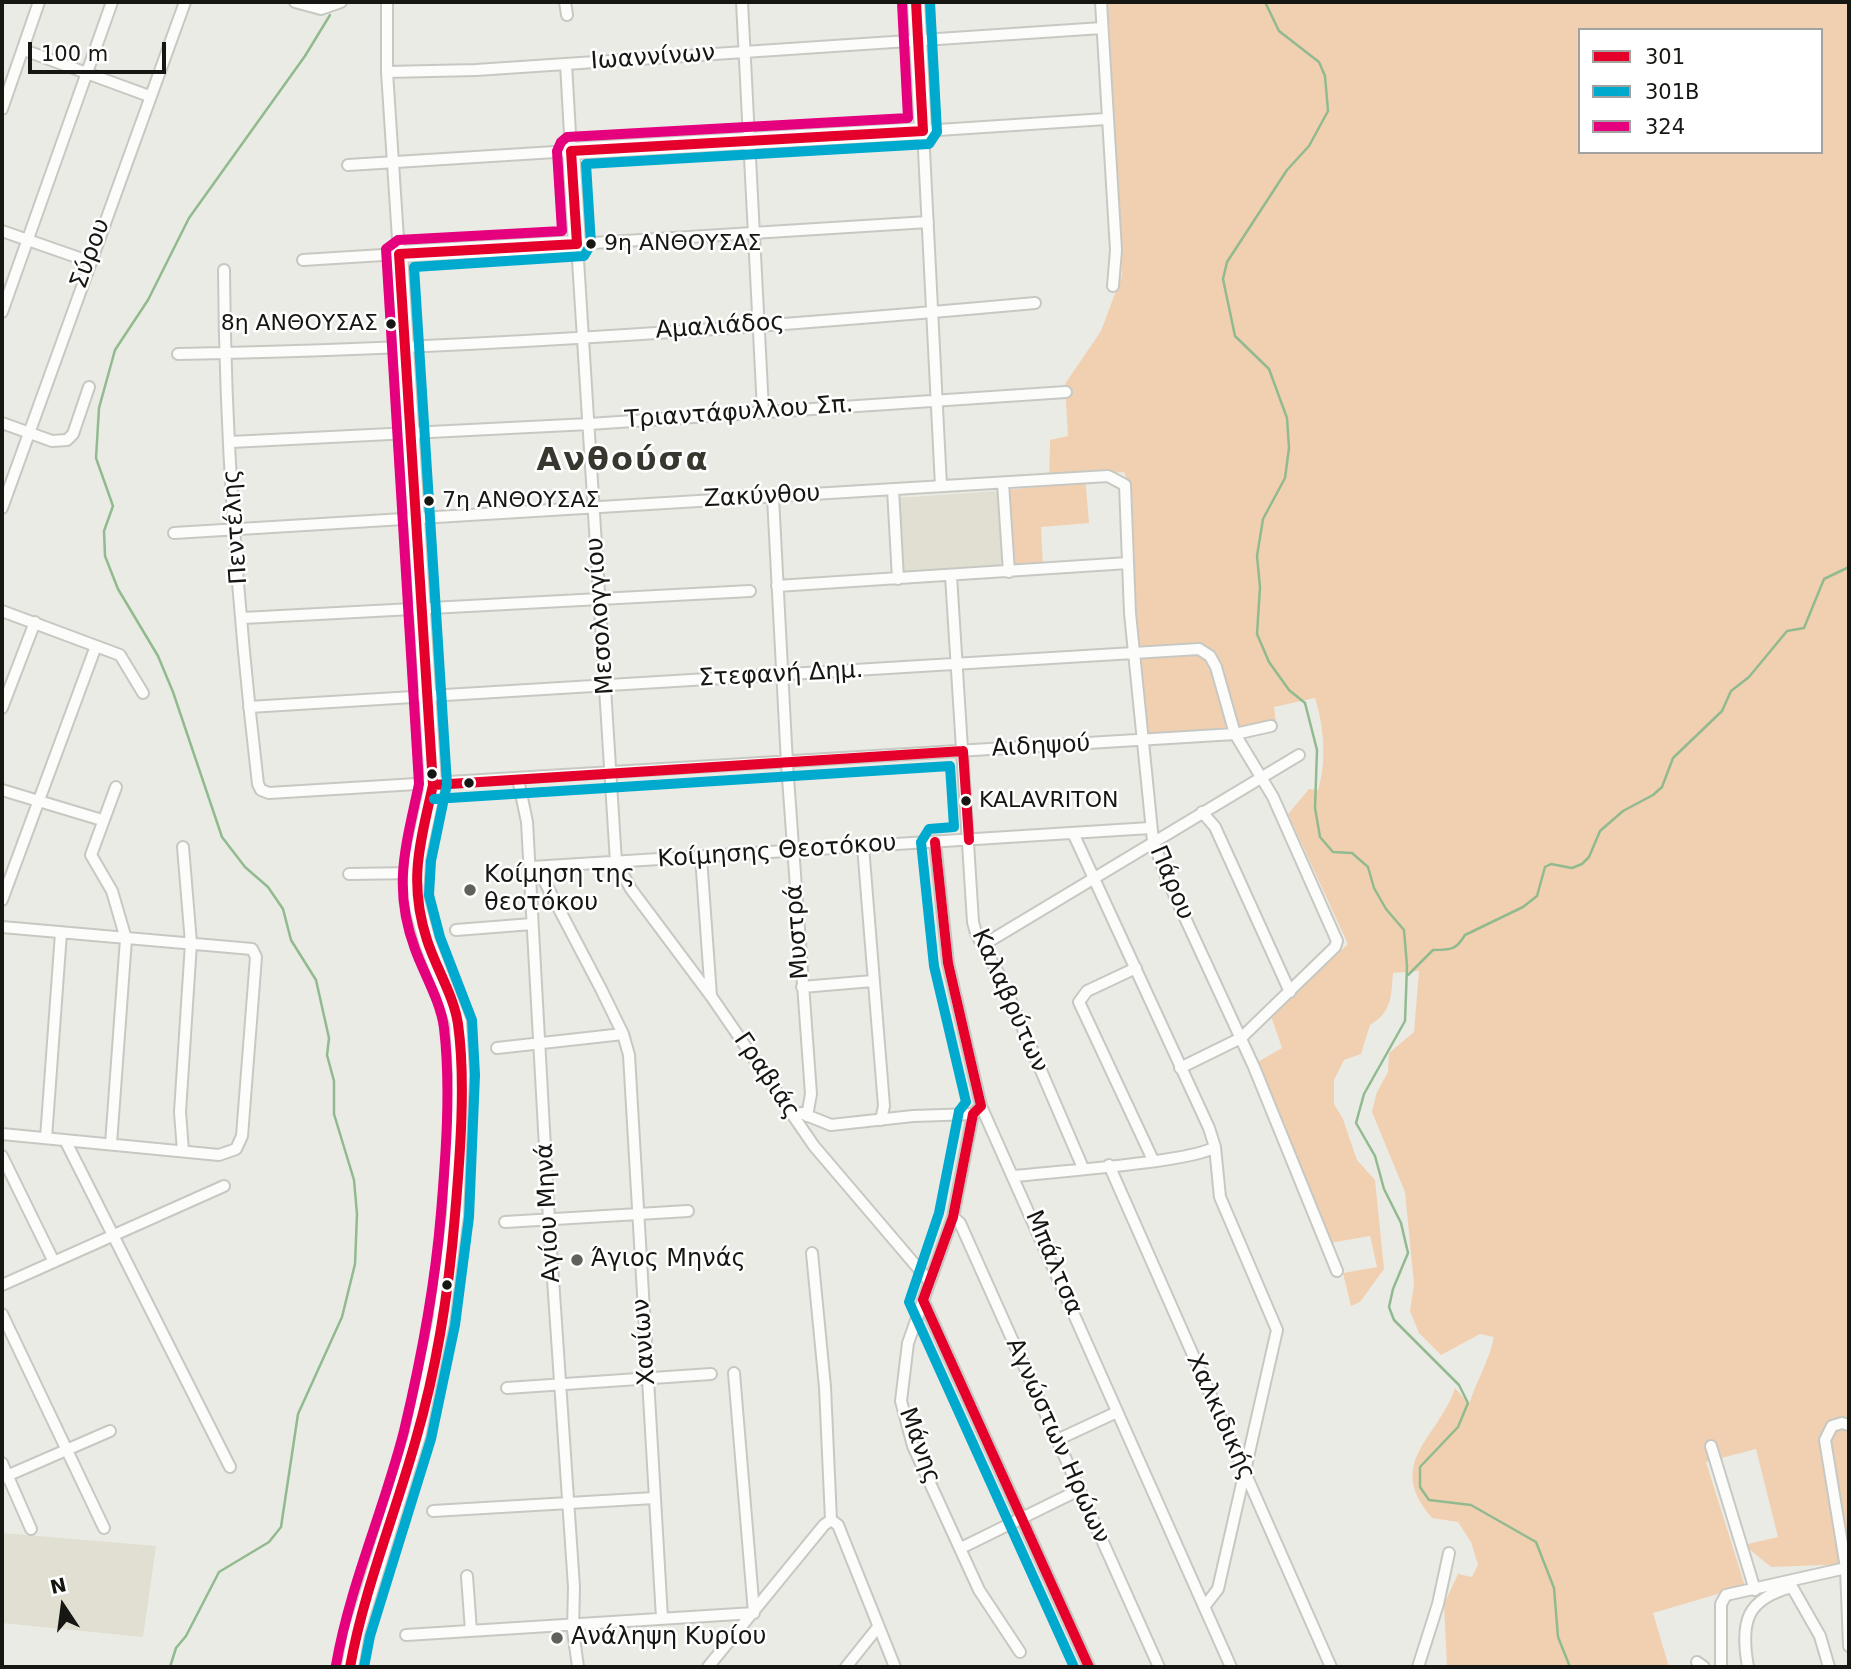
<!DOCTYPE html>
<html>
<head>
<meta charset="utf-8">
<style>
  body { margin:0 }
  #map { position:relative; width:1851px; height:1669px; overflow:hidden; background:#ebebe5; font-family:"DejaVu Sans",sans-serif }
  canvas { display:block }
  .frame { position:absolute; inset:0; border:4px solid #161612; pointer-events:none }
  .legend { position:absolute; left:1578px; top:28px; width:245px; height:126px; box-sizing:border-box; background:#fff; border:2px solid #a2a2a0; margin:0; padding:9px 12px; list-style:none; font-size:21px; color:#161612 }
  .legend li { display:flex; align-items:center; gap:14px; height:35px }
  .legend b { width:35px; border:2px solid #a2a2a0 }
  .north { position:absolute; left:28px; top:1571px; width:70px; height:70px; -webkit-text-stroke:5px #fff; paint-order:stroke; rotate:347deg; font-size:19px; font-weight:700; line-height:28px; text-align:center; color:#161612 }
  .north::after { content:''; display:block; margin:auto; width:24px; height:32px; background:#161612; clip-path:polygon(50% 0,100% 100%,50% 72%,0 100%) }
  .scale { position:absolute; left:28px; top:42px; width:138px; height:32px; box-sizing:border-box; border:4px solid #161612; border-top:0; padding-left:9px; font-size:21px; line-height:24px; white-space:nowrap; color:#161612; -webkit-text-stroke:5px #fff; paint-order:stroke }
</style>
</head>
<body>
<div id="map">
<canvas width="1851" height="1669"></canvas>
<div class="frame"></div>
<ul class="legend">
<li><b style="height:9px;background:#e4002b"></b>301</li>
<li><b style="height:9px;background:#00a9ce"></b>301B</li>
<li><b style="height:9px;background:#e5007d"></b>324</li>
</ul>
<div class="north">N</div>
<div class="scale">100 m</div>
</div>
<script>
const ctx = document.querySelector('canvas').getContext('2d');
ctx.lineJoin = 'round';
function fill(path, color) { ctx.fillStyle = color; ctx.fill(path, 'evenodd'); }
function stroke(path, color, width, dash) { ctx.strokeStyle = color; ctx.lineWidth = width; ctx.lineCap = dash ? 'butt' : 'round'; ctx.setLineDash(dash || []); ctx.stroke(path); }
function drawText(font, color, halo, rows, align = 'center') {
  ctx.font = font + ' "DejaVu Sans",sans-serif'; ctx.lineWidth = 5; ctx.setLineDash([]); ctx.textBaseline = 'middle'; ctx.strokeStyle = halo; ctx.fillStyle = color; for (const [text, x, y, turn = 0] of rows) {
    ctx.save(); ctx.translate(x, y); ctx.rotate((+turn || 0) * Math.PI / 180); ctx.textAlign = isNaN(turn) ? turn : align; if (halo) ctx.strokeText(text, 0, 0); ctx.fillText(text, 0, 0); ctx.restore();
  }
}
fill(new Path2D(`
  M997,491L1002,567L902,573L897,498Z
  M2,1533L156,1546L143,1637L2,1623Z`), '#e0dfd2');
fill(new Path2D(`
  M1108,2H1849V1564L1771,1567L1744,1545L1778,1537L1756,1449L1706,1462L1745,1586L1653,1613L1669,1667H1447L1444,1604L1458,1574L1472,1577L1478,1565L1471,1542L1458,1522L1432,1518C1384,1462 1438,1439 1455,1388L1469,1404C1477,1380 1489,1361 1494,1337L1480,1334L1441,1355L1419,1333L1410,1311L1414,1284L1405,1192L1372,1112L1377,1092L1388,1072L1389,1053L1414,1032L1419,971L1393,973C1391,997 1392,1012 1370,1025L1361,1054L1344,1060L1334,1080V1104L1343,1119L1357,1160L1375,1180L1384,1269L1360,1302L1351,1306L1343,1273L1377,1267L1370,1236L1330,1243L1258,1062L1282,1048L1271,1016L1348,944L1288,814L1309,789L1318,790C1327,761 1324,727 1315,698L1274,707L1276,722L1240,730L1147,736L1132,608L1126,477L1124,472L1085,475L1089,523L1041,527L1043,568L1013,570L1007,490L1049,486L1050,440L1068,436L1065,384L1101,331L1122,275ZM1580,30H1821V152H1580Z`), '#f1d0b1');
stroke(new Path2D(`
  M1265,2L1279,31L1319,62L1325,76L1328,111L1309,146L1287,170L1227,262L1223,279L1235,336L1269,369L1287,418L1289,448L1285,478L1263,519L1257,556L1260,587L1257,634L1269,662L1289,690L1305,703L1317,750L1315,808L1320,837L1333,852L1352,853L1368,867L1374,888L1386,909L1404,930L1407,966L1405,1021L1364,1094L1356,1123L1375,1156L1384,1189L1401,1223L1408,1253L1393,1289L1389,1307L1394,1320L1459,1385L1468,1403L1458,1427L1420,1467V1487L1429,1500L1471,1505L1536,1542L1554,1588L1558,1637L1570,1667
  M1408,975L1433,950C1451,950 1456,950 1465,935L1523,907L1537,896L1545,867L1551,864L1572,868L1582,864L1589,857L1600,831L1623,811L1653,795L1662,787L1673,758L1722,711L1731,691L1749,677L1787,631L1804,628L1824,579L1849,567
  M170,1667L176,1648L186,1636L219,1572L269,1542L281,1527L298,1414L342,1317L355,1264L357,1214L354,1180L334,1114V1081L327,1055L329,1038L316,980L291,940L283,909L268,887L245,867L222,837L173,692L158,656L118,589L105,556L104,531L113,506L96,458L99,408L115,350L148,300L189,218L305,56L330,15`), '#91ba8f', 2.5);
const street = new Path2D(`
  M295,2L321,9L341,2
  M565,2L567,15
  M742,2L763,410
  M1101,2L1116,250L1113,286
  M24,50L149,96
  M387,72L476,70L1102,28
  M2,109L39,2
  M348,165L571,151L566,64
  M928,222L577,244L616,862L631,889L711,996L814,1146L929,1281
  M2,231L88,261
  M303,260L399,254L387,72V2
  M224,270C225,441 238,614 258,784L261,790L269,793L1235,734L1271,726
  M2,312L112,2
  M178,354C463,349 750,329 1035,303
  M2,423L52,441L67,440L73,434L89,387
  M231,442L589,424L1066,392
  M1003,483L1009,572
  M941,486L923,131L1106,119
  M893,489L898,579
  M773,497L787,764L811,1094L807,1116
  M2,508L185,2
  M174,533L1108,476L1125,485L1130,613L1153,841L1167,879L1254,1067L1337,1271
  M951,576L973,922L976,933L1002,980L1083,1168
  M777,586L1128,563
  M2,611L120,655L143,693
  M243,618L750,591
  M249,707L1199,649L1210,656L1216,667L1235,734L1273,797L1337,941L1335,947L1241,1038L1180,1068
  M2,708L35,622
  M518,779L527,822L549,1220L574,1587L573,1630L578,1667
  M2,790L102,820
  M1202,812L1215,827L1290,992
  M1073,833L1209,1128L1215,1147L1220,1197L1277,1330L1218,1589L1204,1607
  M935,842L948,963L981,1106L1231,1667
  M863,846L884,1106L881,1120
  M183,847L191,943L180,1112L183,1151
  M701,857L711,996
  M532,867L1150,828
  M537,867L601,989L623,1034L629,1055L662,1618
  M349,874L415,873
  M2,900L96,646
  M2,927L252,949L256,957L242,1136L236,1149L219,1155L2,1134
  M456,930L532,924
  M983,945L1299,755
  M1136,968L1087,991L1079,1002L1153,1160
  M802,987L873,981
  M497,1048L623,1034
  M981,1106L973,1114L953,1217L908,1343L901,1401L913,1446L979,1590L1020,1652
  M801,1113L831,1125L913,1116L973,1114
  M46,1138L61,933
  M65,1140L230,1467
  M111,1144L126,939L112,891L91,855L116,787
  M2,1156L54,1262
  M1109,1165L1331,1667
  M1015,1176C1050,1172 1193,1162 1215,1147
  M953,1217L960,1223L1159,1667
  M505,1222L688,1211
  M812,1253L825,1387L831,1520L838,1525L895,1667
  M2,1285L224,1186
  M923,1300L1089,1667
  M2,1314L104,1528
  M507,1388L711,1374
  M1849,1425L1842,1423L1832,1426L1825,1440L1846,1568L1849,1646
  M1057,1440L1117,1412
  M1711,1446L1755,1590
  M2,1463L31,1529
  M2,1478L110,1431
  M433,1511L654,1498
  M961,1548L1079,1490
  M467,1576L471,1631
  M406,1635L754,1613L734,1373
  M1697,1662L1704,1667
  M708,1667L824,1525L831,1520
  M846,1667L878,1627
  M1418,1667L1438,1604L1449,1553
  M1721,1667V1604L1726,1595L1846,1568
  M1748,1667C1740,1622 1746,1599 1792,1587L1820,1636L1829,1667`);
const secondary = new Path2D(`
  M350,1667L356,1633L417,1436L441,1322L455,1215L461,1074L458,1022L427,941L415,897L417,859L433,785L399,254L577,244L571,151L923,131L916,2`);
stroke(street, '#c8c8c3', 14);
stroke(secondary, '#c8c8c3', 19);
stroke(street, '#fcfcfb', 10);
stroke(secondary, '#fcfcfb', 16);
stroke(new Path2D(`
  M916,2L923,131
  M571,151L923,131
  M571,151L577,244
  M399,254L577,244
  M963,751L969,840
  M433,785L963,751
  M935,842L948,963L981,1106
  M923,1300L1089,1667
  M923,1300L953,1217L973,1114L981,1106
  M350,1667C364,1589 395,1515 416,1439C437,1367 449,1289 455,1215C460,1157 466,1081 458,1024C454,996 436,968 427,940C408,881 420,844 433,785L399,254`), '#e4002b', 10);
stroke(new Path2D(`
  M434,799L950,766L954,827L929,829L921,842L934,966L966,1102L959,1111L939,1213L909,1302L1074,1667
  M364,1667L370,1636L431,1439L455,1325L469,1217L475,1075L472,1020L440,937L429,895L431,861L447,784L414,267L584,256L591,244L586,164L929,144L937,132L930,2`), '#00a9ce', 10);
stroke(new Path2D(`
  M336,1665C350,1585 384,1510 404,1431C421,1360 435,1286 441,1213C446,1153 451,1088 444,1028C441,1002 424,974 415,949C392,887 406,846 419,784L386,249L398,240L562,231L557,151L561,142L567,137L908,118L902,3`), '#e5007d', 10);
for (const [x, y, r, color] of [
  [591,244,6,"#161612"],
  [391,324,6,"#161612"],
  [429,501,6,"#161612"],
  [432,774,6,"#161612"],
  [469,783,6,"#161612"],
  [966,801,6,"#161612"],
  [470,890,7,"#61615c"],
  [577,1260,7,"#61615c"],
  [447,1285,6,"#161612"],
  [557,1638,7,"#61615c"]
]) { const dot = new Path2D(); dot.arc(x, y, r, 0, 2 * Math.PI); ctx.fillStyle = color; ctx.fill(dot); stroke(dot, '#fff', 2.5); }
drawText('22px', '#161612', '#fff', [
  ["9η ΑΝΘΟΥΣΑΣ",604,244],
  ["8η ΑΝΘΟΥΣΑΣ",378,324,"right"],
  ["7η ΑΝΘΟΥΣΑΣ",442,501],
  ["KALAVRITON",979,801]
], 'left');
drawText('24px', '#161612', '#fff', [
  ["Ιωαννίνων",653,58,-4],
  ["Σύρου",91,254,-70],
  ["Αμαλιάδος",720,327,-4],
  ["Τριαντάφυλλου Σπ.",739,413,-4],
  ["Ζακύνθου",762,497,-3],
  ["Πεντέλης",236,527,-94],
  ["Μεσολογγίου",601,616,-94],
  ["Στεφανή Δημ.",781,675,-3],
  ["Αιδηψού",1041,747,-3],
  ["Κοίμησης Θεοτόκου",777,852,-4],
  ["Πάρου",1171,883,67],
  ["Μυστρά",798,932,-94],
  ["Καλαβρύτων",1009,1001,66],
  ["Γραβιάς",766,1076,56],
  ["Αγίου Μηνά",549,1213,-93],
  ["Μπάλτσα",1053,1263,67],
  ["Χανίων",645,1342,-94],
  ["Χαλκιδικής",1220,1417,66],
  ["Αγνώστων Ηρώων",1057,1441,66],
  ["Μάνης",919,1446,70]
]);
drawText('24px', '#161612', '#fff', [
  ["Κοίμηση της",484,876],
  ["θεοτόκου",484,904],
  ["Άγιος Μηνάς",591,1260],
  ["Ανάληψη Κυρίου",571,1638]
], 'left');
ctx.letterSpacing = '2px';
drawText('bold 32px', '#38372f', '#fff', [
  ["Ανθούσα",623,462]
]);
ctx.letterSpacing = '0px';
</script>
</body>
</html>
